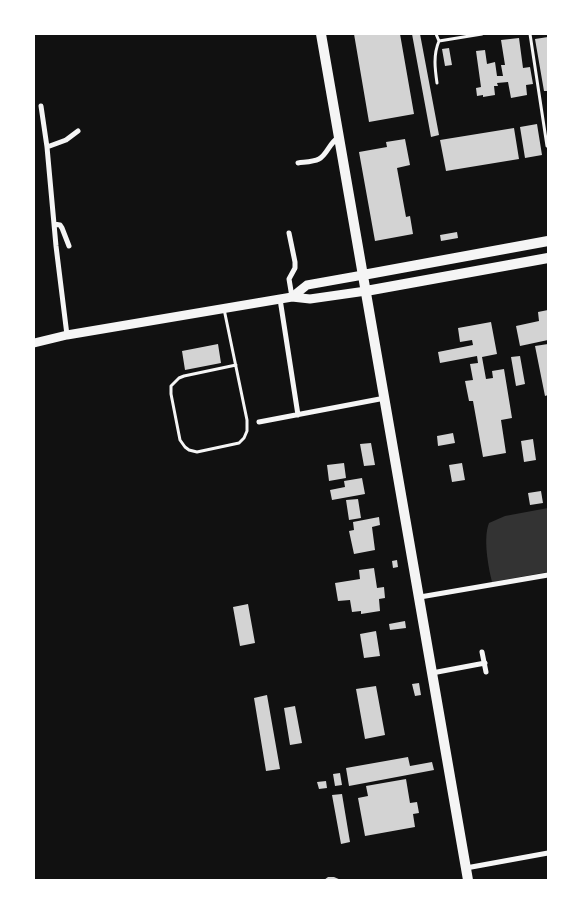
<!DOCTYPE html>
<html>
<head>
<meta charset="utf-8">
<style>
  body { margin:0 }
  #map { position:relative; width:582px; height:914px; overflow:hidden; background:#111; font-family:"Varela Round",sans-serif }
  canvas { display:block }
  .frame { position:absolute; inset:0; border:35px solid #fff; pointer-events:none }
</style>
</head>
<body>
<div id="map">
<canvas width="582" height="914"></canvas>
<div class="frame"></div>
</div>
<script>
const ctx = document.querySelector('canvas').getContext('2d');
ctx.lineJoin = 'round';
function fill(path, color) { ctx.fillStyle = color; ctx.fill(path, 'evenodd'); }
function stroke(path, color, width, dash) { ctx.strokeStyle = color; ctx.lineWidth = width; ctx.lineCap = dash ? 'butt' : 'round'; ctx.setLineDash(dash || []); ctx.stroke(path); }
fill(new Path2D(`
  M548,508V572L492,582C488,566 483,538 489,523L505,516Z`), '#333');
fill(new Path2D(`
  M354,34H400L414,114L369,122Z
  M412,34H420L439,135L431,137Z
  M548,37V91H544L535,39Z
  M519,38L523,68L530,67L533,84L526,85L527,95L511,98L508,82L497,83L498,86H494L495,95L483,97V95L477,96L476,88L481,87L476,51L485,50L487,64L495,62L497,76H503L501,65H505L501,40Z
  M449,48L452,65L445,66L442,49Z
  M537,124L542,155L525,158L520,127Z
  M514,128L519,159L446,171L440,140Z
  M405,139L410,165L397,168L406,217L410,216L413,234L375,241L359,152L387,147L386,142Z
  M457,232L458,238L441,241L440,235Z
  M548,310V340L520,346L516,326L539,321L538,312Z
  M491,322L497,354L482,357L486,379L493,378L492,371L504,369L512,418L501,420L506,453L483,457L473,401H469L465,381L473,380L470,364L478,363L477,356L440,363L438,352L473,345L472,340L460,342L458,328Z
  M218,344L221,363L185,370L182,351Z
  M548,344V395L545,396L535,346Z
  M520,356L525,384L516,386L511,357Z
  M453,433L455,443L438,446L437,436Z
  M533,439L536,460L524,462L521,441Z
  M371,443L375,465L364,466L360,444Z
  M344,463L346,478L329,481L327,465Z
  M462,463L465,480L452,482L449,465Z
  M362,478L365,494L332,500L330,490L345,487L344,481Z
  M541,491L543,503L530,505L528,493Z
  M358,499L361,518L349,520L346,500Z
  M379,517L380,525L372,527L375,550L354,554L349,531L354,530L353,522Z
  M397,560L398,567L393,568L392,561Z
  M374,568L377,588L384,587L385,598L379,599L380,611L361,614V611L352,612L350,600L338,601L335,583L360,579L359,570Z
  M248,604L255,643L240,646L233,607Z
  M405,621L406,628L390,630L389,624Z
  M376,631L380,656L364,658L360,634Z
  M419,683L421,695L415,696L412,684Z
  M376,686L385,735L365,739L356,689Z
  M267,695L280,769L266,771L254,698Z
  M295,706L302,743L290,745L284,708Z
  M408,757L410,766L432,762L434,770L349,786L346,768Z
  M340,773L342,785L335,786L333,774Z
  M406,779L410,803L417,802L419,813L413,814L415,827L365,836L358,798L368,796L366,786Z
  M326,781L327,788L319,789L317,782Z
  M342,794L350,842L341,844L332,795Z
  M328,877H334L341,880H324Z`), '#d3d3d3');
stroke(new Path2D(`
  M436,34L439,41C433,55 435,69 437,83
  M530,34L547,146
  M439,41L482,34
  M224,309L247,420V431L244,438L239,443L197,452L189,450L185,447L180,440L171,394V386L179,378L184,376L236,365`), '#f5f5f5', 3);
stroke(new Path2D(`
  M41,106L47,147L56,246L67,335
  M47,147L66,140L78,131
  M298,163C305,162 313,162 319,159C327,155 329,143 339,137
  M54,224L60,225L62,228L69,246
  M289,233L295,262V268L289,279L292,297
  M280,299L298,415
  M259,422L385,398
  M420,597L548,575
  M482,652L486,672
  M432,673L485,663
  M466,868L548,853`), '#f5f5f5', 5);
stroke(new Path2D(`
  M292,297L307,285L363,275
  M34,343L67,335L292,297L310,299L366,291`), '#f5f5f5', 9);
stroke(new Path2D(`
  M321,34L468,880
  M363,275L548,241
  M366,291L548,258`), '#f5f5f5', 10);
</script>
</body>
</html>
